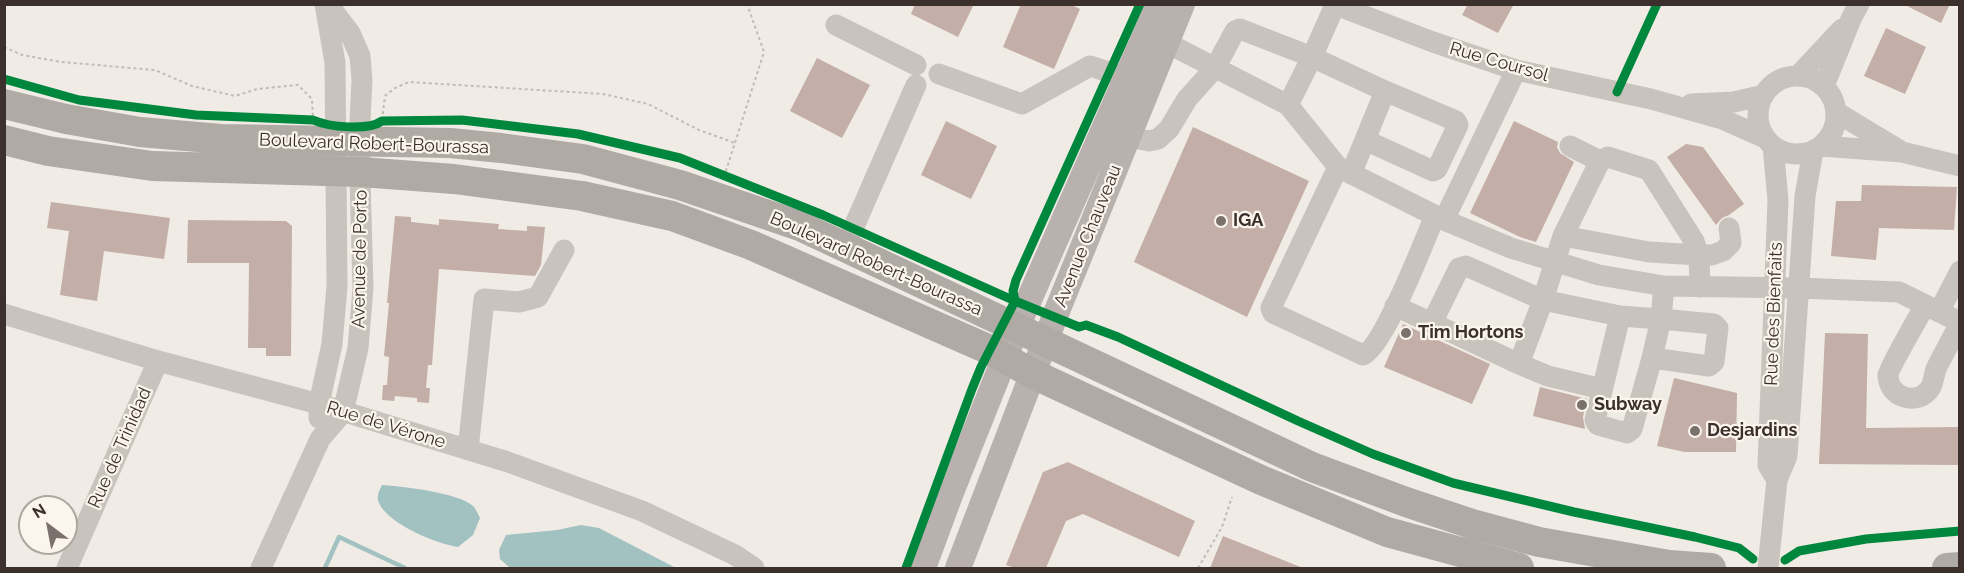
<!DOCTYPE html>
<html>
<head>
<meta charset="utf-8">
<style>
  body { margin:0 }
  #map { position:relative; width:1964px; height:573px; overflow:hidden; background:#f0ebe5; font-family:Raleway,sans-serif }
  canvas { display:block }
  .frame { position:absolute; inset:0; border:6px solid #3b302b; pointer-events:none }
  .north { position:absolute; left:18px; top:495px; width:60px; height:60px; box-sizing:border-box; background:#fbf5ee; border:2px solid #aea6a0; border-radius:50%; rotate:328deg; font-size:16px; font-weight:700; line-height:24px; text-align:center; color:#3b302b }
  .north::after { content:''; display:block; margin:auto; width:21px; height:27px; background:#7a716c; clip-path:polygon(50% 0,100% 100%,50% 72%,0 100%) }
</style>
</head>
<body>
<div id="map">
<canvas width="1964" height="573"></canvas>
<div class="frame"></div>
<div class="north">N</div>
</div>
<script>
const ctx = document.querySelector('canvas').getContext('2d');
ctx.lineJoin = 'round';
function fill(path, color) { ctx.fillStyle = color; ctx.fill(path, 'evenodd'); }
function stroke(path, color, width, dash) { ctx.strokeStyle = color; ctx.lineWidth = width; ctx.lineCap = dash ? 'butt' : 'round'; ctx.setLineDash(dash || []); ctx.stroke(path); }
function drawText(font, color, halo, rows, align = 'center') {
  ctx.font = font + ' Raleway,sans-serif'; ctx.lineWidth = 4.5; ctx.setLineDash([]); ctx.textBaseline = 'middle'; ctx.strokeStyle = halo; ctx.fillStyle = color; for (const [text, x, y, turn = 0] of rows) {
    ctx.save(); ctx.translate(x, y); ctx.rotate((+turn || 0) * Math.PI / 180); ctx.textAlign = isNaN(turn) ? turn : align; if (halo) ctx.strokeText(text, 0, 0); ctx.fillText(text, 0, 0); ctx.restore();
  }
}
fill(new Path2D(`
  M382,485C401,486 460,493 473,506C476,509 478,514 480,518L473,535L458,547C437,544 388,524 379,503C376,497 379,491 382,485Z
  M581,525L599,528L676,568H510L500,559L499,550L506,535L557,530Z`), '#a1c2c1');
stroke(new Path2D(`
  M325,568L339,537L405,568`), '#a1c2c1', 4.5);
fill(new Path2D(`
  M915,4H974L958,37L911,14Z
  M1021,4H1070L1080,9L1054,69L1003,47Z
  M1468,4H1514L1498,33L1462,15Z
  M1903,4H1950L1941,23Z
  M1886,28L1926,47L1905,94L1864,76Z
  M817,58L870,85L842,138L790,111Z
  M946,121L997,146L971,199L921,175Z
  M1514,121L1558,142L1557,147L1560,153L1574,162L1536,242L1520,237L1470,213Z
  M1193,127L1309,181L1247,317L1134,262Z
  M1686,144L1703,147L1744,204L1729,215L1722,218L1716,225L1667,157Z
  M1862,185L1957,187L1954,230L1879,228L1876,260L1831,256L1836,201H1861Z
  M51,202L170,218L164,259L104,251L97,301L60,295L69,231L47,228Z
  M395,216L411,217V222L439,225V219L499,224L498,229L527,231V226L545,227L541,265L535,276L439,269L432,365H428L426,388H430L429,403L417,402V398L395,396L394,401L382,400L383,385H387L389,357L384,356L389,303H387Z
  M188,220L286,221L292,226L291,356H266V348H248L249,263H187Z
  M1403,324L1490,364L1472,404L1384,367Z
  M1825,333L1868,334L1866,428L1959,427V465L1819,464Z
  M1674,378L1737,393L1736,452H1685L1657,446Z
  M1540,387L1587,399L1583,417L1585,429L1533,416Z
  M1068,462L1195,521L1179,557L1083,514L1066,521L1046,568H1015L1006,565L1043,472Z
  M1223,536L1303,568H1210Z`), '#c3afa7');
stroke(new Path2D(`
  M4,47L22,55L61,62L155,70L192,86L235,96L257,89L298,85L312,99L313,120
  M382,120L385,96L395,88L409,82L603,94L648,104L699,130L735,143
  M724,177L764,52L747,4
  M1198,568L1222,527L1232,497`), '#c2bbb6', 2, [3, 3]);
stroke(new Path2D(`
  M1333,4L1433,42L1516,70L1651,99L1722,119L1765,138
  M1335,5L1312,57L1385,91
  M836,25L916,65
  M1167,43L1288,105L1338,167L1444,220L1511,248L1599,275L1664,286L1799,288L1899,292L1960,322
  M939,74L1022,104L1090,66L1140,82
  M1798,76L1842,29
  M1758 115a39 39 0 1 1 78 0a39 39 0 1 1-78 0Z
  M1824,86L1851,19L1859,4
  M1691,104L1734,102L1764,95
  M1836,112L1899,150
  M1129,137L1149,141L1158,139L1169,129L1187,99L1215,68L1235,31L1240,29L1312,57L1288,105
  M1570,146L1600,161
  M1773,146L1778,200L1768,465L1777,480
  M1821,146L1902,152L1960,166
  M1338,167L1271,308L1273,313L1363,355C1384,347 1424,241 1435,216
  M1351,174L1385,91L1456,121L1458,125L1437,169L1433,171L1365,140
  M1444,220L1516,70
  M1563,236L1649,252L1699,255H1712L1723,251L1731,243L1729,228
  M845,247L916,85
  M1925,305C1919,317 1889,367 1888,375C1888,396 1914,406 1928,391C1934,385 1933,377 1936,369C1943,354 1952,339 1960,323
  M1395,306L1432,323L1459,268L1466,266L1543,300L1620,316
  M1939,312L1960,271
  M4,314L158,361L319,404L508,462L642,511L735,555L754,568
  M1432,323L1519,364L1543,300L1563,236L1600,161L1608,157L1649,170L1694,241L1699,255L1700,287
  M1652,358L1661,319L1620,316L1595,420L1598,425L1627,433L1632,429L1652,358L1709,366L1714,362L1718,328L1714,324L1661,319L1664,286
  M1519,364L1548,376L1602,389
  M319,418V404L332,344L337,286L335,63L325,4
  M468,450L484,299L519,302L538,297L564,250
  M67,568L158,361
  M261,568L320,439L343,412L358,348L363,288L359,141L362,80L360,56L350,33L328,4
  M1768,568L1777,480L1787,456L1805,196L1813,151`), '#c9c3be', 21);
stroke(new Path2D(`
  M923,568L950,495L1017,327L1159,4
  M958,568L1055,316L1182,4`), '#b8b1ad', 26);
stroke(new Path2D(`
  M4,104L66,119L140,132L221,139L450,143L501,148L583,159L680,185L800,226L1312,467L1406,502L1472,524L1539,542L1669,565L1711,568
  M4,140L48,151L152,166L361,172L454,179L582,196L672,216L751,245L990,350L1033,374L1261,480L1387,532L1519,568
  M1947,568L1960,567`), '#afaaa4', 30);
stroke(new Path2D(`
  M4,79L79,100L196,115L313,120C329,127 368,131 382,121L462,120L578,134L680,158L823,215L1015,301L1079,327L1086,325L1118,337L1298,421L1373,454L1453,483L1574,512L1695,537L1739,548L1753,559
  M1617,92L1657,4
  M1785,560L1799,551L1866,539L1960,531
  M906,568L972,389L981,367L1015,301L1013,291L1016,280L1140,4`), '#00873e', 9);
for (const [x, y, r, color] of [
  [1221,221,6,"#7a716c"],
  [1406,333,6,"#7a716c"],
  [1582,405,6,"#7a716c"],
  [1695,431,6,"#7a716c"]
]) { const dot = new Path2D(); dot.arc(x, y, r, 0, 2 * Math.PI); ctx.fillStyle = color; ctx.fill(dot); stroke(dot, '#fbf5ee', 2); }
drawText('18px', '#3b302b', '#fbf5ee', [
  ["Rue Coursol",1499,62,16],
  ["Boulevard Robert-Bourassa",374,144,2],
  ["Avenue Chauveau",1088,236,-68],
  ["Avenue de Porto",360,259,-89],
  ["Boulevard Robert-Bourassa",876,264,24],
  ["Rue des Bienfaits",1774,314,-88],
  ["Rue de Vérone",386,425,17],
  ["Rue de Trinidad",120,448,-66]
]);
drawText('bold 18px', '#3b302b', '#fbf5ee', [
  ["IGA",1233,221],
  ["Tim Hortons",1418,333],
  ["Subway",1594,405],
  ["Desjardins",1707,431]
], 'left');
</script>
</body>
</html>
